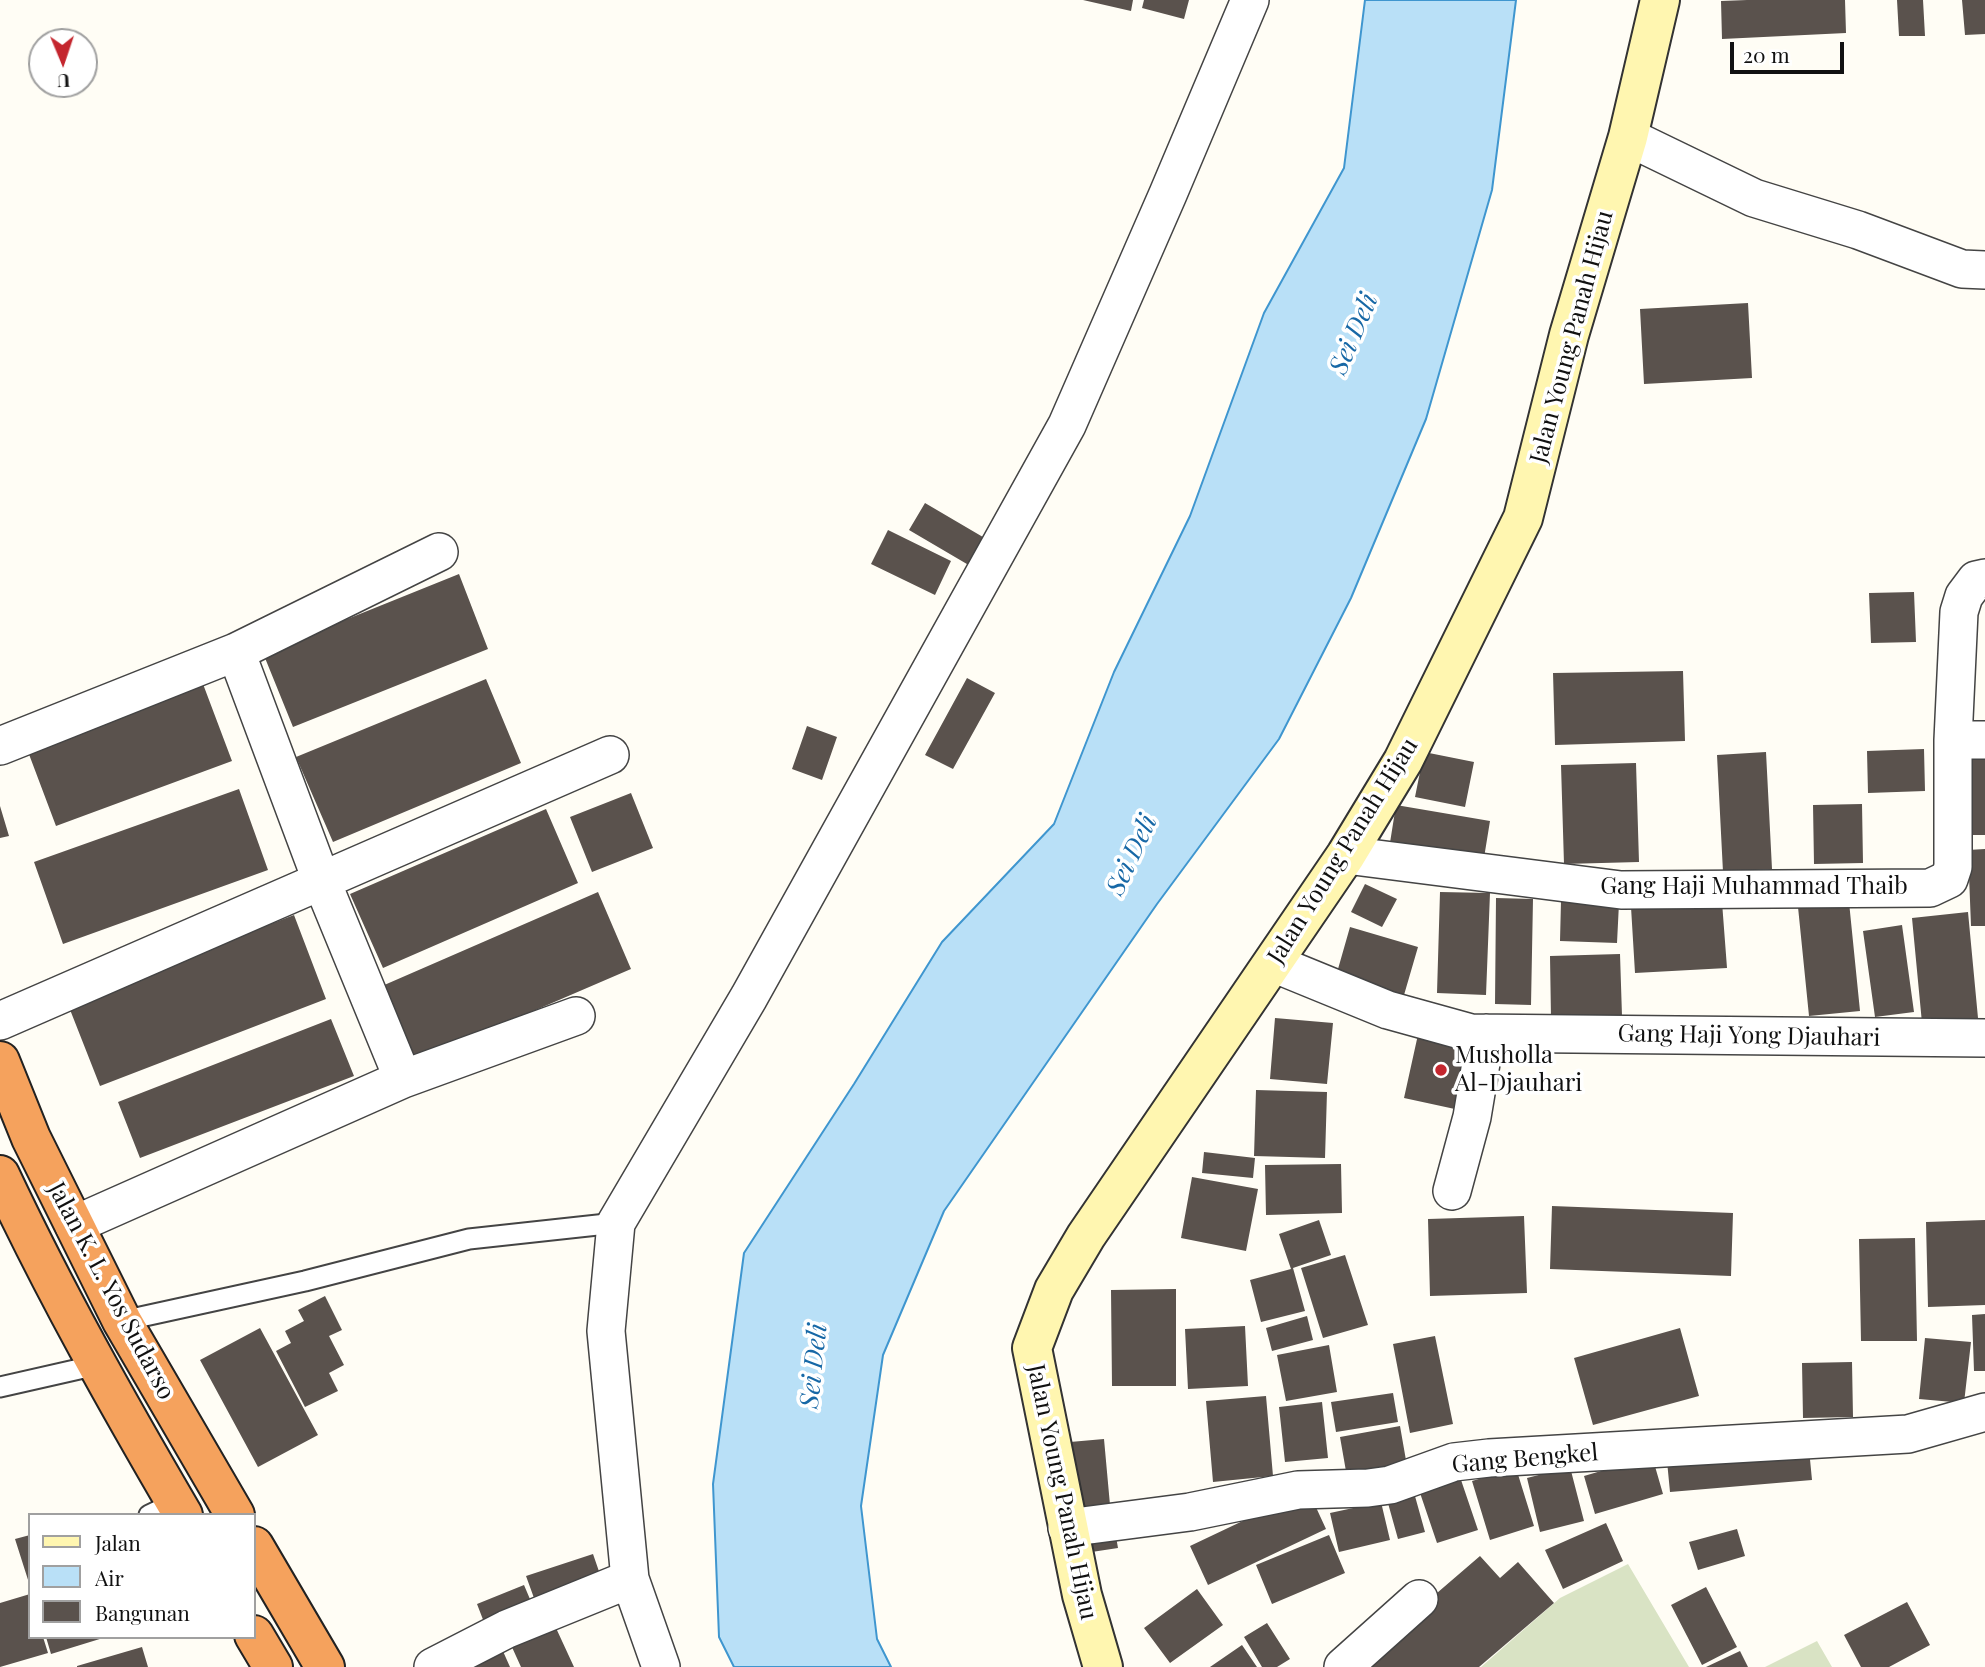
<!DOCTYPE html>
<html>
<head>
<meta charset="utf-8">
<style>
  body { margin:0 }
  #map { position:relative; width:1985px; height:1667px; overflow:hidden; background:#fffdf5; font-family:"Playfair Display",serif }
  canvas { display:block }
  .legend { position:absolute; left:28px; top:1513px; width:228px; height:126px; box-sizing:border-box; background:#fff; border:2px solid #a0a0a0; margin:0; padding:9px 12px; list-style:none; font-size:21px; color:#111 }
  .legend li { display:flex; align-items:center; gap:14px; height:35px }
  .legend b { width:35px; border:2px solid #a0a0a0 }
  .north { position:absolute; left:28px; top:28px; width:70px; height:70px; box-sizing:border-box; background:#fff; border:2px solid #a0a0a0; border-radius:50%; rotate:178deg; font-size:19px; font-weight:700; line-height:28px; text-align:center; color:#111 }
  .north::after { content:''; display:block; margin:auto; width:24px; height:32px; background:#c4262e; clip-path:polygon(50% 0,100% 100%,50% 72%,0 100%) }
  .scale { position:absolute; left:1730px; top:42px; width:114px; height:32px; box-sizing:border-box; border:4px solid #111; border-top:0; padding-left:9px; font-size:21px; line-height:24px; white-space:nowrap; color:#111; -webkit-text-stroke:5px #fff; paint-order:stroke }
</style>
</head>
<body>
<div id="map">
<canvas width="1985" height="1667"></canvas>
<ul class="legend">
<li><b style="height:9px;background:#fff6b0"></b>Jalan</li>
<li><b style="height:19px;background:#b9e0f7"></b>Air</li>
<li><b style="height:19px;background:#5a524d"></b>Bangunan</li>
</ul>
<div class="north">U</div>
<div class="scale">20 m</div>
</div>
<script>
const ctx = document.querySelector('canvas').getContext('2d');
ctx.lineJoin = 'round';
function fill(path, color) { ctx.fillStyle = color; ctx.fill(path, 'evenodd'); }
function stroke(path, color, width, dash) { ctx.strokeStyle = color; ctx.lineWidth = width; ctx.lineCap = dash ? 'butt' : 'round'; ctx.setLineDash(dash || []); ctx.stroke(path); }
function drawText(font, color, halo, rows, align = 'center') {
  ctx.font = font + ' "Playfair Display",serif'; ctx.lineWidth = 7; ctx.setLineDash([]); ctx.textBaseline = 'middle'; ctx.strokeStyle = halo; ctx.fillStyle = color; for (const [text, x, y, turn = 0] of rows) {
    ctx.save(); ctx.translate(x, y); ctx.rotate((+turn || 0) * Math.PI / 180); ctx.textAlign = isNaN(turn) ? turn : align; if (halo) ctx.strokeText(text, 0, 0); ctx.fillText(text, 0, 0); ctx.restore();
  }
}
fill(new Path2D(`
  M1628,1564L1689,1667H1481L1560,1598Z
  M1817,1641L1832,1667H1765Z`), '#d9e3c4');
const water = new Path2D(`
  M1365,0H1516L1492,190L1426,419L1351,598L1279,739L1157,904L944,1211L883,1355L861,1506L877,1639L891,1667H734L719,1637L713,1484L744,1253L854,1084L942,942L1054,824L1114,672L1190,516L1264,313L1344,168Z`);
fill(water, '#b9e0f7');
stroke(water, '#3f96cf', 2);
fill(new Path2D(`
  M1083,0H1133L1131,11Z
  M1144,0H1189L1184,19L1142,8Z
  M1747,0H1845L1846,33L1722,39L1721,1Z
  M1897,0H1923L1925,36H1899Z
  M1962,0H1985V34L1965,35Z
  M1748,303L1752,378L1644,384L1640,309Z
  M925,503L988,540L972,567L909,530Z
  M888,530L951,561L935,595L871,564Z
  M459,574L488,649L293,727L263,653Z
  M1914,592L1916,642L1871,643L1869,593Z
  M1683,671L1685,741L1555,745L1553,673Z
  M967,678L995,693L953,769L925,755Z
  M486,679L521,763L333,842L296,757Z
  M203,684L232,761L56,826L27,749Z
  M807,726L837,737L822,780L792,769Z
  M1924,749L1925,791L1868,793L1867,751Z
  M1985,750V835H1971L1968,751Z
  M1424,752L1474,762L1465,807L1415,797Z
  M1766,752L1772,869L1723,872L1717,755Z
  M1636,763L1639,862L1564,864L1561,765Z
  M239,789L268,870L63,944L34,862Z
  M631,793L653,848L592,872L570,817Z
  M1862,804L1863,863L1814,864L1813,805Z
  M1396,805L1490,821L1483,864L1389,849Z
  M0,806L9,836L0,838Z
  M546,809L578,883L383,968L350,894Z
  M1985,849V926H1971L1968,850Z
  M1365,884L1397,899L1382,927L1351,912Z
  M598,892L631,969L415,1062L382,986Z
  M1440,892L1490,893L1486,995L1437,993Z
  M1496,898L1533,899L1531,1005L1495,1004Z
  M1561,901L1619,903L1617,943L1560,941Z
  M1722,902L1727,968L1635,973L1631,907Z
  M1849,902L1860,1011L1809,1016L1798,907Z
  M1968,912L1978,1018L1922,1023L1912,918Z
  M294,915L326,999L100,1086L67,1002Z
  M1902,925L1914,1012L1875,1017L1863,931Z
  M1350,927L1418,947L1404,995L1336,976Z
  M1620,954L1622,1016L1551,1018L1550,956Z
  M1275,1018L1333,1023L1327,1084L1270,1079Z
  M331,1019L354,1076L140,1158L118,1102Z
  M1419,1030L1479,1043L1464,1111L1404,1098Z
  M1256,1090L1327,1092L1325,1158L1254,1156Z
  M1204,1152L1255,1158L1253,1178L1202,1173Z
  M1341,1164L1342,1213L1266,1215L1265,1165Z
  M1192,1177L1258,1189L1246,1251L1181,1238Z
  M1552,1206L1733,1213L1731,1276L1550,1269Z
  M1524,1216L1527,1293L1430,1296L1428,1219Z
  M1319,1220L1331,1255L1293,1268L1305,1311L1261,1322L1250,1280L1291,1269L1279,1234Z
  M1985,1220V1305L1928,1307L1926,1222Z
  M1915,1238L1917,1341H1861L1859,1239Z
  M1345,1255L1368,1325L1323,1338L1301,1268Z
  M1176,1289V1386H1112L1111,1290Z
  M325,1296L342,1330L329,1336L344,1365L329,1373L338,1391L305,1407L276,1351L291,1343L285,1331L304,1321L298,1310Z
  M1985,1314V1371H1974L1972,1315Z
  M1307,1316L1313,1340L1272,1351L1266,1328Z
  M1245,1326L1248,1386L1188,1389L1185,1329Z
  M260,1328L318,1435L258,1467L200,1360Z
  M1680,1328L1699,1396L1593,1425L1574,1358Z
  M1435,1336L1453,1424L1410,1433L1393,1344Z
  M1925,1338L1971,1342L1964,1403L1919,1399Z
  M1329,1345L1337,1392L1286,1401L1277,1355Z
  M1852,1362L1853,1417L1803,1418L1802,1363Z
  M1393,1393L1398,1422L1336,1432L1331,1402Z
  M1266,1396L1273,1476L1213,1482L1206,1401Z
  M1322,1402L1328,1458L1285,1462L1279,1407Z
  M1400,1426L1407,1466L1347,1477L1340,1437Z
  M1104,1439L1110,1505L1076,1508L1070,1442Z
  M1809,1449L1812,1480L1670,1492L1667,1461Z
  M1652,1456L1663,1494L1595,1514L1584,1476Z
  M1570,1467L1584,1521L1540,1532L1527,1478Z
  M1516,1468L1534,1526L1490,1540L1472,1481Z
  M1460,1477L1478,1530L1437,1543L1419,1490Z
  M1413,1489L1425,1532L1398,1539L1386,1496Z
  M1308,1490L1326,1529L1208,1585L1190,1546Z
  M1381,1502L1390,1540L1339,1552L1330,1513Z
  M1606,1523L1623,1561L1563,1589L1545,1550Z
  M1737,1529L1745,1556L1698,1570L1689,1542Z
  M1115,1531L1118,1548L1085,1553L1083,1536Z
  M30,1535V1583H29L15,1539Z
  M1329,1535L1345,1573L1272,1604L1256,1565Z
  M593,1554L603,1583L538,1609L526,1576Z
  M1480,1556L1500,1578L1518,1562L1554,1603L1479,1667H1351Z
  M524,1585L535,1611L487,1630L477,1604Z
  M1706,1587L1737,1647L1702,1665L1671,1605Z
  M1197,1589L1223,1625L1170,1663L1144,1628Z
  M30,1594V1637H43L48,1653L0,1667V1603Z
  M1907,1602L1930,1645L1889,1667H1861L1844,1635Z
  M550,1615L574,1667H521L506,1634Z
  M1267,1623L1290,1659L1277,1667H1262L1244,1637Z
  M46,1637H103V1638L51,1654Z
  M498,1640L510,1667H440Z
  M1242,1645L1257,1667H1210Z
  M142,1647L148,1667H77V1666Z
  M1740,1651L1748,1667H1706Z`), '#5a524d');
const lane = new Path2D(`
  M122,1321L305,1281L469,1239L616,1223
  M0,1387L97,1365
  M149,1515L176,1502`);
const street = new Path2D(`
  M1628,137L1754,198L1858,230L1962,269L1985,270
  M236,652L439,552
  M1953,740H1985
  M0,746L236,652L322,882L403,1079
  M1346,855L1621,890L1930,888L1949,879L1953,867V740L1959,612L1964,596L1976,580L1985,578
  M1273,963L1388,1010L1471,1033L1985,1038
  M0,1021L610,755
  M1452,1191L1472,1117L1486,1033
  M74,1225L403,1079L576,1016
  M1067,1528L1190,1512L1298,1490L1368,1488L1390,1485L1454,1462L1489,1458L1908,1434L1985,1412
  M433,1667L507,1629L630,1579
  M661,1667L630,1579L606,1331L616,1223L749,997L1067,425L1168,194L1250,0
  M1343,1667L1419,1599`);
const secondary = new Path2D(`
  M1103,1667L1082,1595L1032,1348L1054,1290L1086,1236L1346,855L1403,761L1523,518L1569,335L1628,137L1660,0`);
const highway = new Path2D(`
  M0,1061L31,1138L122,1321L235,1515
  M0,1175C55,1292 118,1404 183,1515
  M254,1546L325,1667
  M254,1635L273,1667`);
stroke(lane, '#444', 23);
stroke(street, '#444', 40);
stroke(secondary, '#333', 42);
stroke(highway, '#222', 42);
stroke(lane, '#fff', 19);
stroke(street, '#fff', 37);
stroke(secondary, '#fff6b0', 38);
stroke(highway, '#f5a25d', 38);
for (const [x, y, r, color] of [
  [1441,1070,7,"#c4262e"]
]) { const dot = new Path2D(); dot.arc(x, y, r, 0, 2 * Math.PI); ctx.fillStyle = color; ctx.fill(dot); stroke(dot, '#fff', 2.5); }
drawText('24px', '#111', '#fff', [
  ["Jalan Young Panah Hijau",1572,337,-75],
  ["Jalan Young Panah Hijau",1343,851,-58],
  ["Gang Haji Muhammad Thaib",1754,887],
  ["Gang Haji Yong Djauhari",1749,1036,1],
  ["Jalan K. L. Yos Sudarso",111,1291,62],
  ["Gang Bengkel",1525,1459,-5],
  ["Jalan Young Panah Hijau",1062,1492,78]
]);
drawText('24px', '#111', '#fff', [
  ["Musholla",1455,1056],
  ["Al-Djauhari",1455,1084]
], 'left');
drawText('italic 26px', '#1768a6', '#fff', [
  ["Sei Deli",1354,334,-67],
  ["Sei Deli",1132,855,-65],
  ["Sei Deli",814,1366,-84]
]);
</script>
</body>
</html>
